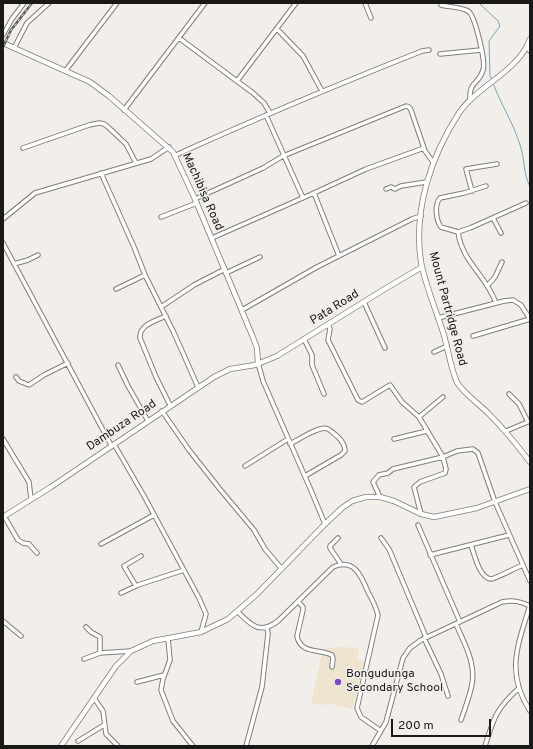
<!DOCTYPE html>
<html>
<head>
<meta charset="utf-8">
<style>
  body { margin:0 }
  #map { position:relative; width:533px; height:749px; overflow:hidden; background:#f2efeb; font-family:Overpass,sans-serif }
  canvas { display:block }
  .frame { position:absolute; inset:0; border:4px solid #1a1918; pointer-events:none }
  .scale { position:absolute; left:391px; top:719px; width:100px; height:18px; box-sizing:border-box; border:2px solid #1a1918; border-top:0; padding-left:5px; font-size:12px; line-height:14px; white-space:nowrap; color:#1a1918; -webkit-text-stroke:3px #f2efeb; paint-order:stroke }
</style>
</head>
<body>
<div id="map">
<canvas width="533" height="749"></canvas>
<div class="frame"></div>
<div class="scale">200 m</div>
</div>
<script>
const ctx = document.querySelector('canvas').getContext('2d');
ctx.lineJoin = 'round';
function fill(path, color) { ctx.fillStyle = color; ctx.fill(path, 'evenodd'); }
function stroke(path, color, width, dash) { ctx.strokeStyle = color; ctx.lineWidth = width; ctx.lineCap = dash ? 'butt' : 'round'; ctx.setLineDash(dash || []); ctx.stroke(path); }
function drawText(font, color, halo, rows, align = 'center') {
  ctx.font = font + ' Overpass,sans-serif'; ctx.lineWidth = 3; ctx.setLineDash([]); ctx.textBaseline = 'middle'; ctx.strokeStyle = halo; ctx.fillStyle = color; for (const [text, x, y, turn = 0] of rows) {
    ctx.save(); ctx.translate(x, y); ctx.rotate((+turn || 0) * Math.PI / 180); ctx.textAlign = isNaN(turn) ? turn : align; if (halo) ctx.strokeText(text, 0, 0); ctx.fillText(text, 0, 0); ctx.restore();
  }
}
fill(new Path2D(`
  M337,647L359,648L358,660L365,661L352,709L327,703L326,705L311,703L323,649Z`), '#efe4cf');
stroke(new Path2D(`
  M479,3L498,21L500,26L489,41L490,76L492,80
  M493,83C501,105 513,122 520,145C525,159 523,173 530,187`), '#7aa2b7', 1);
const minor = new Path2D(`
  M365,3L371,18
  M441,5C449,7 461,7 468,11C475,15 486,62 483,70C479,85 469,80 470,100
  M277,29L303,56L322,91
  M3,35L12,19L24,3
  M179,38L253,93L264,103L270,113
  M14,48L27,23L49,3
  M527,48L530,51
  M440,54L481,50
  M66,70L117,3
  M237,81L296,3
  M124,110L205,3
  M266,115L303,198
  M23,148L89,125L99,123L104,124L108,127L126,144L136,163
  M176,155C257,118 339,84 422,51L429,50
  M101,173L134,247L145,275L174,333L198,387
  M486,186L464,193L440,198C434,205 436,220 441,227L458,232C462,262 486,275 496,303
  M386,189L391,187L395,189L401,186L426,182
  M472,191L466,169L497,164
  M314,193L339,256
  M195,199L263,168L283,156L406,106L409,107L411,110L425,151L433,162
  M161,217L197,203
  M493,218L501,233
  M3,219L35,193L151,159L169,147
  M458,232L470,228L526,203
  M212,238L314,193L366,169L424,148
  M3,243L111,445
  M14,264L28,260L38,255
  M226,273L260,257
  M488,285L495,277L502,262
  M116,289L145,275
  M364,302L385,348
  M161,307L194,285L225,269
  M242,310L317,267L412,219L421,216
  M166,316C155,321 139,325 140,338L156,377L170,405
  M438,318L504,301L513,300L521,305L530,319
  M328,324L330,329L328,340L358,400L362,402L390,385L402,402L419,417L443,457L457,451L473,449L478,453L495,502L530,581
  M473,336L530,319
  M304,339L312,355V365L324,394
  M434,352L447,346
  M258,363L263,381L310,488L325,524
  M118,365L128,386L148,421
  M16,377L19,381L29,385L44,375L68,363
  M509,394L519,404L528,422
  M162,411L189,450L219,488L254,530L265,549L281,568
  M419,417L443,397
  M506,431L530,421
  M3,439L29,482L31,499
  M394,439L427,431
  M114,444L144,496L199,598L206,614L201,632
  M290,444C298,440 320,425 328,429C332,431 335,435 338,437C342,441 345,445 345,451L341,455L305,476
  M245,466L288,439
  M380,497L373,482L379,475L388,473L393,469L443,457L446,469L445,473L420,482L414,487L421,514
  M4,516L18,540L23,543L29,544L37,553
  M418,525L460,622
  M338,538L330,546V548L341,564
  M381,538L389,549L426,637
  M101,544L154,515
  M471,545C474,553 479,578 491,579C495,579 517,567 523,565
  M430,555L509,535
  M136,586L124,566L141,556
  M121,593L138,585L184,570
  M298,601L303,607V610L297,636C300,654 320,649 332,655L333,658L332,667
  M530,605C518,645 505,672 530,711
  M238,612C251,625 260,635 278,621L333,567C354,558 361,575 368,592C372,599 376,607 378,615L357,708L361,717L381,731
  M3,621L21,636
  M456,624C464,643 476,663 472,684C470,696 465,708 461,720
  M86,627L91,632L100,637V653
  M168,638L170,660L163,679L161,690L173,721L193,746
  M424,638L441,674L448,696
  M84,659L100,653L131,651
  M137,682L164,675
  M94,698L103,711L106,734L118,746
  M78,741L104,725
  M246,746L262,687L268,634L267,627
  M372,746L386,722L403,658L410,648L421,640L502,602C513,600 520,601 530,606
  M485,746C494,717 496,709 519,688`);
const tertiary = new Path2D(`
  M530,39C519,71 478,85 459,113C431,156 413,210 421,262C425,284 436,310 443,332C447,344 452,375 458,384C466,395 479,404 489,414C504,429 517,445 530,462
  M3,43L90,82L109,96L173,152L195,199L252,335L257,348L258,363
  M3,517L51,487L214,377L230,369L255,365L277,356L383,290L422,267
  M61,746L116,666L131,651L153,641L201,632L228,619L257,594L325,524L342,508L352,501L366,497H380L394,501L421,514L434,517L477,508L530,489`);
stroke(minor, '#807d7a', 5.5);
stroke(tertiary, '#807d7a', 6);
stroke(minor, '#fff', 3.5);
stroke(tertiary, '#fff', 4.5);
const rail = new Path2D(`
  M3,47L11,30L32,3`);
stroke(rail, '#5b5a58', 2.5);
stroke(rail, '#f2efeb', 1, [3]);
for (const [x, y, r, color] of [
  [338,682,4,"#7f4bc2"]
]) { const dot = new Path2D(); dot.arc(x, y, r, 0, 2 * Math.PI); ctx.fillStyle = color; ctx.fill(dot); stroke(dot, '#f2efeb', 1.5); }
drawText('12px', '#1a1918', '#f2efeb', [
  ["Machibisa Road",202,192,66],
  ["Pata Road",335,308,-32],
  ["Mount Partridge Road",447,309,75],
  ["Dambuza Road",122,426,-34]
]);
drawText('12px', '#1a1918', '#f2efeb', [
  ["Bongudunga",346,675],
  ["Secondary School",346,689]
], 'left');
</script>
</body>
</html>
